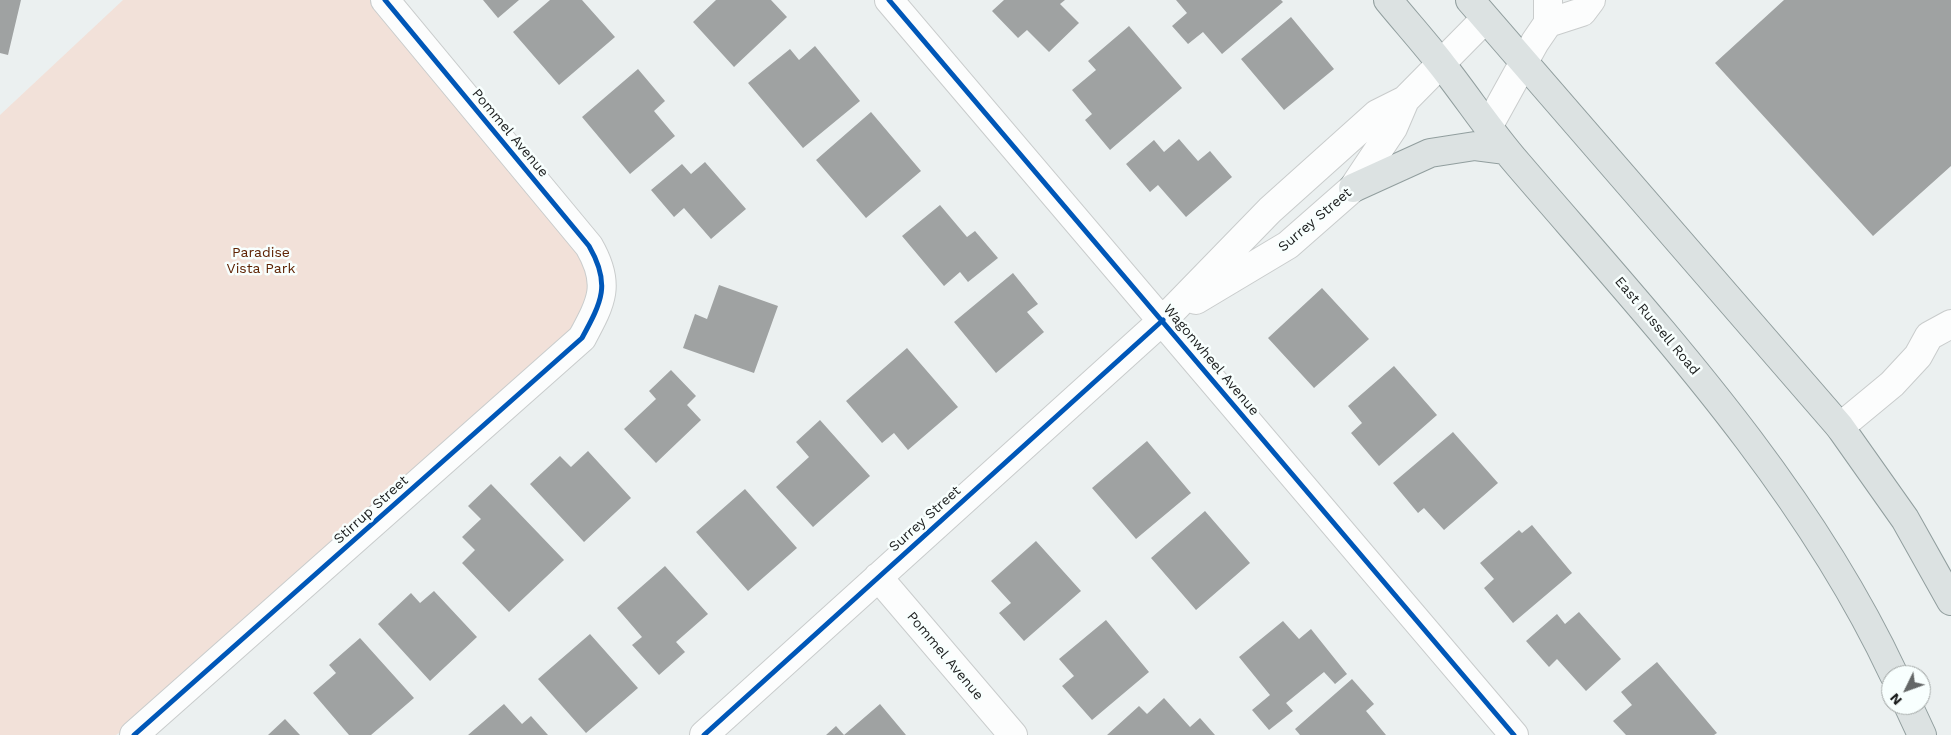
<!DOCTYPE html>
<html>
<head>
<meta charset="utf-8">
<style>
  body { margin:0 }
  #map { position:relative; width:1951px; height:735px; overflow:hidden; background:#ebf0f0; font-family:"Work Sans",sans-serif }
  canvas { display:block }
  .north { position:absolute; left:1881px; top:665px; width:50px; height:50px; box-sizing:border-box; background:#f8fffe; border:1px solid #a0a5a4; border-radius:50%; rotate:228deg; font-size:14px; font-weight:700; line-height:20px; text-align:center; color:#1b1d1d }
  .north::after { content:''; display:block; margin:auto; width:18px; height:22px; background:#646767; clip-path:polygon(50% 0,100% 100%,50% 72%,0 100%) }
</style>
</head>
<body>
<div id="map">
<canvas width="1951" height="735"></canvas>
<div class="north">N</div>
</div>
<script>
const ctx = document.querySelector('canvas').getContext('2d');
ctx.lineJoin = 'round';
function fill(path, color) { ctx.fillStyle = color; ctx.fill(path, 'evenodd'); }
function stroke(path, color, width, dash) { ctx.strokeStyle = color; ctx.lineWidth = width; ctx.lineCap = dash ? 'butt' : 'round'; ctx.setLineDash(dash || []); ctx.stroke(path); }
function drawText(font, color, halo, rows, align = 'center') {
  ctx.font = font + ' "Work Sans",sans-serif'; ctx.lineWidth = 5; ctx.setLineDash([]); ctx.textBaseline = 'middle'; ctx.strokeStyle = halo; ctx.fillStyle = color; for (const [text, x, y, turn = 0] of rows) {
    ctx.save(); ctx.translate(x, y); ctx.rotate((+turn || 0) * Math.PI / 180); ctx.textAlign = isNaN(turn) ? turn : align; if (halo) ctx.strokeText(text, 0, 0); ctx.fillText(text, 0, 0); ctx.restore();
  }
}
fill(new Path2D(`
  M123,0H385L597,255L598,307L160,705L116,735H0V115Z`), '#f2e1d9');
fill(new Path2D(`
  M0,0H21L8,55L0,53Z
  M483,0H519L498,18Z
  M550,0H582L615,37L559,85L513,32Z
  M716,0H771L787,17L734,67L693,22Z
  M1004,0H1065L1060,4L1079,23L1049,52L1027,30L1018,38L992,11Z
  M1176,0H1281L1283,2L1222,54L1203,32L1188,44L1172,26L1187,13Z
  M1784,0H1951V166L1873,236L1715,63Z
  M1291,17L1334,69L1284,110L1241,59Z
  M1129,26L1182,88L1110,150L1085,120L1092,114L1072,90L1096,70L1088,61Z
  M815,46L860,101L803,148L748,83L790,49L799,60Z
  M638,69L665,101L654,111L675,136L630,174L582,117Z
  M871,112L921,171L866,218L816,160Z
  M1179,139L1198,161L1210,151L1232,177L1186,217L1158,185L1150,192L1126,164L1154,140L1164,152Z
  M705,162L746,209L711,239L684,208L674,217L651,190L682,164L691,174Z
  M940,205L967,237L975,231L998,258L968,282L960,272L944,286L902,236Z
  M1013,273L1038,304L1027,312L1044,332L996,373L954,322Z
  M719,285L778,306L754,373L683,348L695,314L707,319Z
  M1322,288L1369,339L1314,388L1268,338Z
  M907,348L958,407L908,450L894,433L882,443L846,401Z
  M1394,366L1437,415L1379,466L1351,433L1362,423L1348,406Z
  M671,370L696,396L687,405L701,420L656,463L624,429L656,399L649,391Z
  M820,420L870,476L813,527L776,487L809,457L796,442Z
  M1453,432L1498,483L1444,530L1424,508L1418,513L1393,483Z
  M1147,441L1191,493L1136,539L1092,488Z
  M588,451L631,498L584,542L530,484L560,456L571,467Z
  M491,484L564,560L509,612L462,563L475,550L462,537L481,519L468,506Z
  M745,489L797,548L748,591L696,532Z
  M1205,511L1250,563L1196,610L1151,558Z
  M1532,525L1572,573L1513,623L1484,588L1494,579L1480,563L1519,530L1522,533Z
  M1036,541L1081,591L1024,641L999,613L1011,603L991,581Z
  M665,566L708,614L676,642L685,652L659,675L632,645L642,637L617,608Z
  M434,591L477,637L430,681L378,624L411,593L420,603Z
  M1579,612L1621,659L1586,691L1557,659L1549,667L1526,641L1557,614L1565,624Z
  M1106,620L1149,672L1092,720L1062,686L1074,676L1059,659Z
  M1283,621L1299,639L1311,629L1347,674L1335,684L1324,672L1286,703L1293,711L1269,730L1252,710L1270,695L1239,657Z
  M590,634L638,688L586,733L538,679Z
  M360,638L414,698L371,735H349L313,693L336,673L329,665Z
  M1657,662L1717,733L1714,735H1626L1613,721L1632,705L1621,692Z
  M1352,679L1374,704L1366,711L1386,735H1300L1295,729Z
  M1164,698L1190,727L1200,718L1215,735H1107L1139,706L1147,714Z
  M504,704L522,724L531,716L548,735H468Z
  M880,704L906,735H826L836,726L844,735Z
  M285,719L300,735H268Z`), '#9fa2a2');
const minor = new Path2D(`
  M889,0L1514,735
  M1548,23L1582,12L1591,0
  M1488,127L1535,42L1548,23V0
  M1196,300L1288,245L1353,188L1393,128L1405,100
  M1840,427L1892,384L1918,356L1929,336L1951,324
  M878,577L1013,735
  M134,735L582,338C602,301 611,284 589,246L385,0
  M704,735L1163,320L1270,210L1377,114L1405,100L1485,19`);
const major = new Path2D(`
  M1388,0C1406,22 1425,43 1442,65C1468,98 1490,132 1517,163C1655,324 1803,481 1894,675
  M1470,0L1840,427L1905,519L1951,601
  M1353,188L1430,153L1475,146L1506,150
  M1908,705L1922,735`);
stroke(minor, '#c9cccc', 30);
stroke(major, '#919e9e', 30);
stroke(minor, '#fcfdfd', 28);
stroke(major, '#dce2e2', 28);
stroke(new Path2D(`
  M889,0L1514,735
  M134,735L582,338C602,301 611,284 589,246L385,0
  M704,735L1163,320`), '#0057b8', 5);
drawText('14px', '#1b1d1d', '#f8fffe', [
  ["Pommel Avenue",510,133,50],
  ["Surrey Street",1315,220,-40],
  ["East Russell Road",1657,326,50],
  ["Wagonwheel Avenue",1211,360,50],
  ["Stirrup Street",371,510,-42],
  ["Surrey Street",925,519,-42],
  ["Pommel Avenue",945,656,50]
]);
drawText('14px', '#5f2304', '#f8fffe', [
  ["Paradise",261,253],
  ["Vista Park",261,269]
]);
</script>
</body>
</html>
